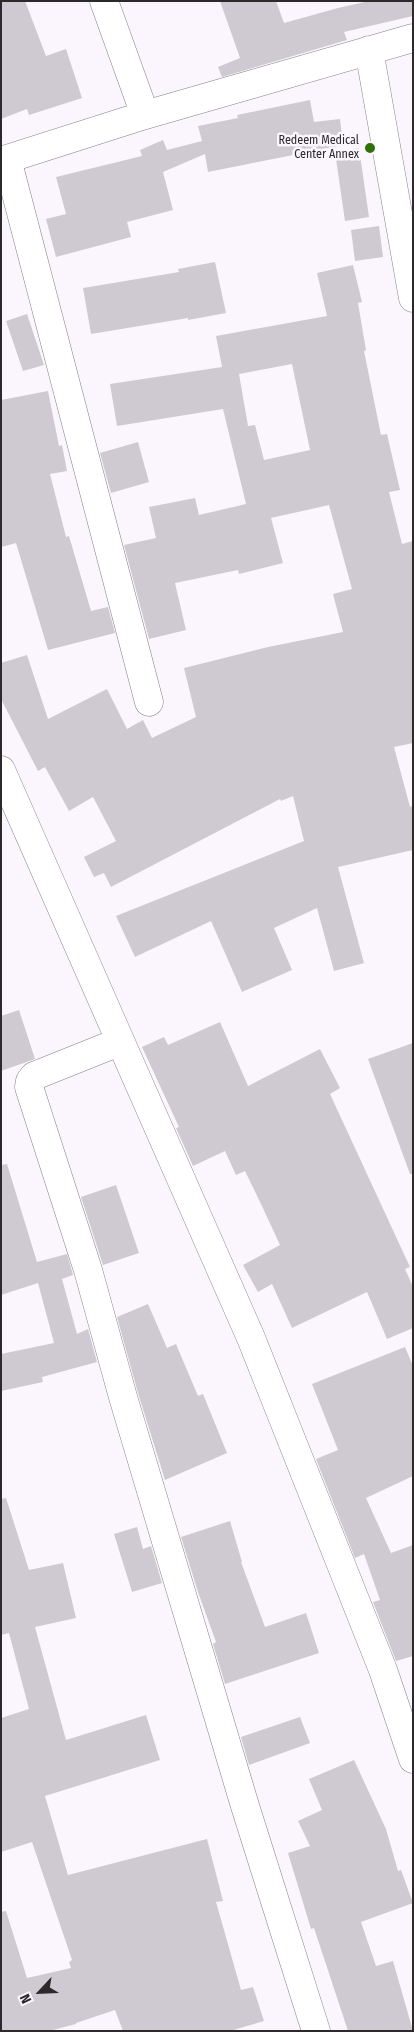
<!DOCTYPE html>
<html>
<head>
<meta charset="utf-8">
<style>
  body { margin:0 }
  #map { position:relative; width:414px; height:2032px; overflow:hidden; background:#fbf6fd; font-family:"Fira Sans Condensed",sans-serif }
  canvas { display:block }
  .frame { position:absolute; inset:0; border:2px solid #2b292c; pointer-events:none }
  .north { position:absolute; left:15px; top:1967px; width:50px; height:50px; -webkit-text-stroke:4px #fbf6fd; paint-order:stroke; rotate:245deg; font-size:14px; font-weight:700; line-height:20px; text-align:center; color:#2b292c }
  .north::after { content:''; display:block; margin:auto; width:18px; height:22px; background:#2b292c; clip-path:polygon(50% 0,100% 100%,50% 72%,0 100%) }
</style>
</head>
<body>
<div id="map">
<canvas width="414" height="2032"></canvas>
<div class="frame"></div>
<div class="north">N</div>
</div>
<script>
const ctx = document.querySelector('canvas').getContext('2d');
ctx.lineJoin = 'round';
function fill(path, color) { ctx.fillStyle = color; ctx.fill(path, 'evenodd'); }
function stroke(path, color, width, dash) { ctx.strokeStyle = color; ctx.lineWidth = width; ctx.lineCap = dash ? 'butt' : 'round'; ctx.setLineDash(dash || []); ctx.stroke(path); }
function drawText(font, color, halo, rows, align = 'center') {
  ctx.font = font + ' "Fira Sans Condensed",sans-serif'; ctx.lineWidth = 5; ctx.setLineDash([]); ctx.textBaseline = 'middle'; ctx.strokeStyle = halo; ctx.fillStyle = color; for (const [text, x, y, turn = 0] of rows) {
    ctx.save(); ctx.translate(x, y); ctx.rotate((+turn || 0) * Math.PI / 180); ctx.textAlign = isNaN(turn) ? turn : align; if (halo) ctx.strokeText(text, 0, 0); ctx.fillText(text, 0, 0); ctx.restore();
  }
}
fill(new Path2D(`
  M1,1H25L46,56L66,49L82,98L29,115L27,109L1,119Z
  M220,1H276L284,23L338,8L369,1H413V16L344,32L347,40L222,77L218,67L240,58Z
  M310,100L314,122L340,119L343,145L208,172L205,154L163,172L173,210L127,222L131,237L56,257L46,219L66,214L56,177L142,156L140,150L163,140L167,150L202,141L198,126L238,118L237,115Z
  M359,148L369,217L345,221L335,152Z
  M379,226L383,257L355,261L351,230Z
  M215,262L226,313L188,320V318L91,334L83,288L179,272L178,269Z
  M353,265L362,302L358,303L366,350L364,351L381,435L387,434L400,490L389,492L402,544L413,541V743L394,747L410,807L413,806V850L338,867L364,963L334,971L317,908L274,928L292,970L242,992L211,921L135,957L116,916L304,841L293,796L281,801L280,799L111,887L104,873L94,877L84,857L116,841L93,797L69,811L45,767L38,771L1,699V663L27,655L48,719L107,689L127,729L143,720L152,738L196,717L184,668L268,647L343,632L333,594L352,589L329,505L271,518L283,563L239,574L238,570L175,583L186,630L149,639L124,545L156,538L149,507L195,498L199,515L246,504L223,409L117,426L110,384L222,367L216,336L327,316L317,273ZM292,364L310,450L264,460L255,425L248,426L239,374Z
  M27,314L44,365L23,371L6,321Z
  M48,391L59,446L62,445L67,471L50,474L66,537L69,536L91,611L108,607L115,633L48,650L16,543L1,547V400Z
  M138,442L149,482L111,493L100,453Z
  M19,1010L35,1059L1,1071V1016Z
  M220,1022L248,1086L320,1049L340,1088L330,1094L410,1267L405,1269L413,1287V1328L387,1339L367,1292L292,1328L272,1284L258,1292L243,1265L280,1245L261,1204L245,1171L236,1175L225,1151L193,1166L176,1128L179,1127L142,1047L164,1037L168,1045Z
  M413,1043V1174H410L368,1059Z
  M7,1164L37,1262L67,1254L73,1275L62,1279L77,1334L88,1329L97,1362L42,1377L43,1382L1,1391V1354L54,1343L38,1283L1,1295V1165Z
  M116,1185L139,1253L103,1265L81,1197Z
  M148,1304L167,1348L176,1344L198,1396L203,1394L227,1453L165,1480L138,1393L117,1317Z
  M405,1347L413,1366V1476L366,1498L391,1553L413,1545V1656L396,1661L373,1602L380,1600L364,1554L355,1558L316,1459L338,1450L312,1384Z
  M6,1498L29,1570L63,1563L76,1618L35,1627L66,1740L146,1715L160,1760L45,1796L68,1875L207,1839L223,1901L216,1902L241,1990L253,1987L264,2021L230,2031H123L115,2010L76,2023V2024L49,2031H1V1912L6,1911L27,1978L71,1968L69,1962L72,1960L32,1842L1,1852V1718L29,1709L9,1633L1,1635V1499Z
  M230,1521L242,1562H241L265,1627L306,1613L319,1653L225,1684L213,1644L216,1642L198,1592L181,1537Z
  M137,1527L143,1549L151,1546L162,1583L132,1592L114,1534Z
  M300,1717L310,1743L249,1765L241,1737Z
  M354,1760L386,1829L398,1871L401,1870L413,1903L361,1922L376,1966L393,1961L413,2031H348L314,1928L311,1929L288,1853L310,1846L298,1821L322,1810L309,1779Z`), '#cfcad1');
const minor = new Path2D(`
  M104,1L145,115
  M369,50L413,298
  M7,159L149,702
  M1,161L145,115L413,38
  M1,770L251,1338L383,1670L413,1759
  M119,1042L34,1076L30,1081L29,1087L88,1270L123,1397L245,1806L316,2031`);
stroke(minor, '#858086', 29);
stroke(minor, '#fff', 28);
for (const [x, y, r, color] of [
  [370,148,6,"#2e700a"]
]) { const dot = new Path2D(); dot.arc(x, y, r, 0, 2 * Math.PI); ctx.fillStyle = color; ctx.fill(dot); stroke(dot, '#fbf6fd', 2); }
drawText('12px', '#2b292c', '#fbf6fd', [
  ["Redeem Medical",359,141],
  ["Center Annex",359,155]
], 'right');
</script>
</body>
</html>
